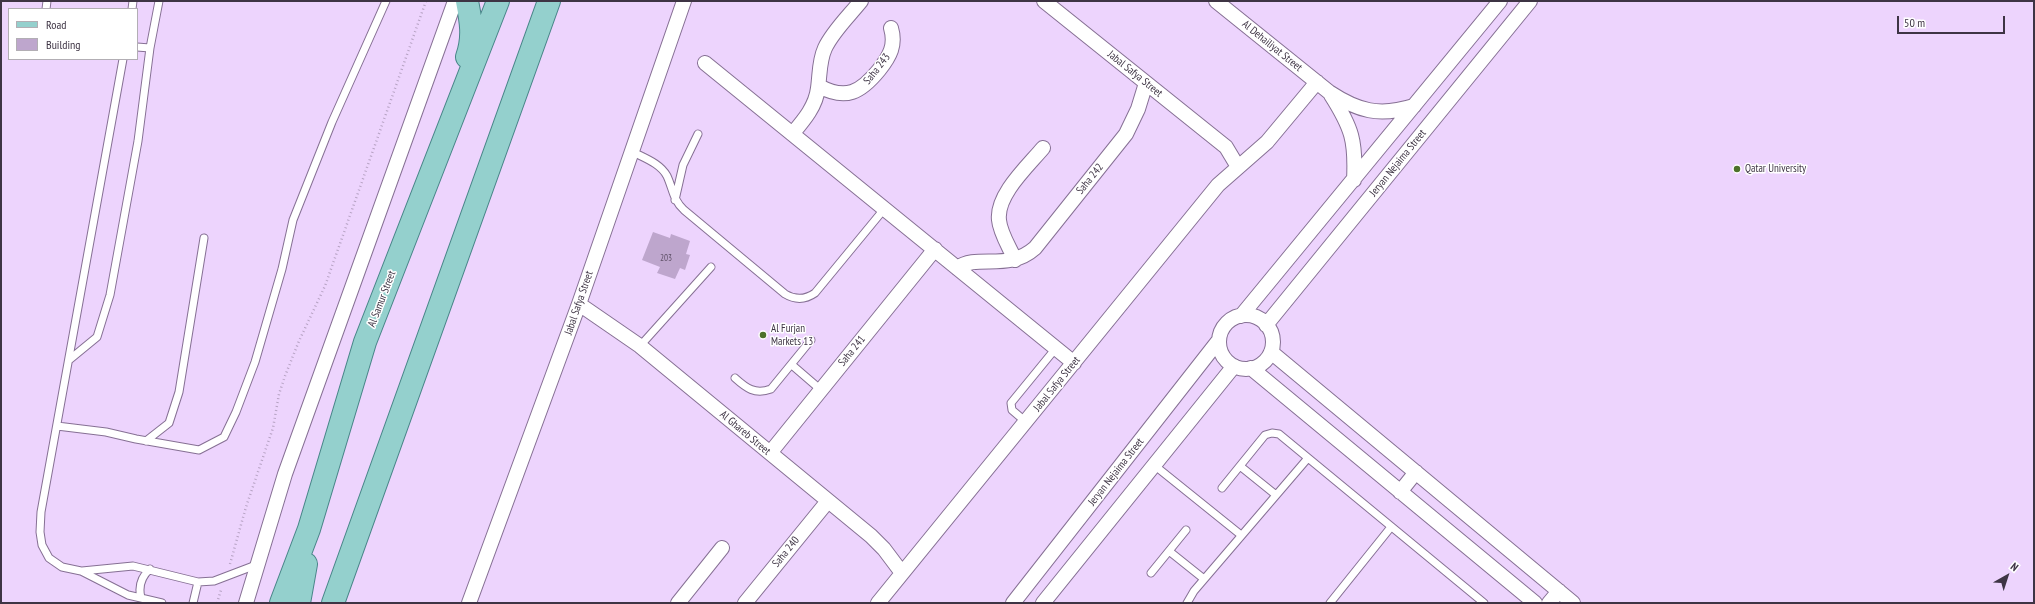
<!DOCTYPE html>
<html>
<head>
<meta charset="utf-8">
<style>
  body { margin:0 }
  #map { position:relative; width:2035px; height:604px; overflow:hidden; background:#edd4fd; font-family:"PT Sans Narrow",sans-serif }
  canvas { display:block }
  .frame { position:absolute; inset:0; border:2px solid #3e3444; pointer-events:none }
  .legend { position:absolute; left:8px; top:8px; width:130px; height:52px; box-sizing:border-box; background:#fff; border:1px solid #b2aeb4; margin:0; padding:5px 7px; list-style:none; font-size:12px; color:#3e3444 }
  .legend li { display:flex; align-items:center; gap:8px; height:20px }
  .legend b { width:20px; border:1px solid #b2aeb4 }
  .north { position:absolute; left:1987px; top:556px; width:40px; height:40px; -webkit-text-stroke:3px #fff; paint-order:stroke; rotate:39deg; font-size:11px; font-weight:700; line-height:16px; text-align:center; color:#3e3444 }
  .north::after { content:''; display:block; margin:auto; width:14px; height:18px; background:#3e3444; clip-path:polygon(50% 0,100% 100%,50% 72%,0 100%) }
  .scale { position:absolute; left:1897px; top:16px; width:108px; height:18px; box-sizing:border-box; border:2px solid #3e3444; border-top:0; padding-left:5px; font-size:12px; line-height:14px; white-space:nowrap; color:#3e3444; -webkit-text-stroke:3px #fff; paint-order:stroke }
</style>
</head>
<body>
<div id="map">
<canvas width="2035" height="604"></canvas>
<div class="frame"></div>
<ul class="legend">
<li><b style="height:5px;background:#94d0cd"></b>Road</li>
<li><b style="height:11px;background:#bea6cd"></b>Building</li>
</ul>
<div class="north">N</div>
<div class="scale">50 m</div>
</div>
<script>
const ctx = document.querySelector('canvas').getContext('2d');
ctx.lineJoin = 'round';
function fill(path, color) { ctx.fillStyle = color; ctx.fill(path, 'evenodd'); }
function stroke(path, color, width, dash) { ctx.strokeStyle = color; ctx.lineWidth = width; ctx.lineCap = dash ? 'butt' : 'round'; ctx.setLineDash(dash || []); ctx.stroke(path); }
function drawText(font, color, halo, rows, align = 'center') {
  ctx.font = font + ' "PT Sans Narrow",sans-serif'; ctx.lineWidth = 3; ctx.setLineDash([]); ctx.textBaseline = 'middle'; ctx.strokeStyle = halo; ctx.fillStyle = color; for (const [text, x, y, turn = 0] of rows) {
    ctx.save(); ctx.translate(x, y); ctx.rotate((+turn || 0) * Math.PI / 180); ctx.textAlign = isNaN(turn) ? turn : align; if (halo) ctx.strokeText(text, 0, 0); ctx.fillText(text, 0, 0); ctx.restore();
  }
}
fill(new Path2D(`
  M653,232L670,238L671,234L690,241L686,254L690,255L685,270L680,268L675,279L657,273L660,267L642,260Z`), '#bea6cd');
const lane = new Path2D(`
  M46,9L47,1
  M132,9L133,1
  M137,47L150,48
  M123,59L41,512L40,532L42,545L49,558L62,567L81,571L128,595L162,603
  M631,151C644,158 660,163 667,176C673,189 673,200 684,210L785,294C795,300 805,300 815,293L885,208
  M675,200L683,165L698,134
  M640,346L711,267
  M69,360L97,337L110,295L138,141L150,48L159,1
  M792,365L821,390
  M735,378C746,388 755,395 771,389L811,340
  M1026,422L1012,410L1011,403L1056,348
  M57,426L106,432L136,439L199,450L224,437L236,412L255,362L282,269L293,220L332,122L386,1
  M146,441L169,423L179,392L204,238
  M1154,465L1241,535
  M1240,466L1276,495
  M1222,488L1265,435L1272,433L1279,434L1484,603
  M1169,551L1204,579
  M82,571L133,566L198,582L214,581L256,565
  M1151,573L1186,530
  M141,598C138,586 141,577 150,569
  M193,603L198,582
  M1187,603L1194,591L1308,458
  M1330,603L1391,527`);
const street = new Path2D(`
  M1044,1L1226,147L1238,167
  M1216,1L1329,92C1358,111 1379,117 1414,106
  M705,63L1074,363
  M819,86C846,101 861,92 879,70C890,56 896,45 891,28
  M1331,95C1352,128 1356,141 1354,180
  M793,133C804,120 816,106 818,88C820,74 819,61 825,48C833,31 849,16 861,1
  M1015,260C1010,248 1000,233 999,220C996,195 1028,166 1043,148
  M957,268C978,253 1008,272 1035,248L1126,134L1138,109L1146,83
  M579,304L640,346L871,536L884,549L902,573
  M1219 342a27 27 0 1 1 54 0a27 27 0 1 1-54 0Z
  M1241,316L1500,1
  M1266,325L1530,1
  M1271,352L1573,603
  M1251,368L1535,603
  M770,453L935,249
  M1400,492L1416,472
  M246,603L285,474L455,1
  M469,603L579,304L684,1
  M678,603L722,548
  M745,603L828,501
  M878,603L1218,185L1267,142L1317,82
  M1013,603L1219,340
  M1043,603L1234,366
  M1549,603L1559,591`);
const primary = new Path2D(`
  M467,1C471,21 474,37 467,57
  M281,603L309,529L365,342L498,1
  M299,603L306,564
  M333,603L549,1`);
stroke(lane, '#867094', 9);
stroke(street, '#867094', 16);
stroke(primary, '#488588', 24);
stroke(new Path2D(`
  M230,564L246,507L273,428L279,394L285,376L299,341L325,286L426,1
  M217,603L221,590`), '#b7a3c4', 2.5, [1, 3]);
stroke(lane, '#fff', 7);
stroke(street, '#fff', 14);
stroke(primary, '#94d0cd', 22);
for (const [x, y, r, color] of [
  [1737,169,4,"#4d712a"],
  [763,335,4,"#4d712a"]
]) { const dot = new Path2D(); dot.arc(x, y, r, 0, 2 * Math.PI); ctx.fillStyle = color; ctx.fill(dot); stroke(dot, '#fff', 1.5); }
drawText('9px', '#5e5066', null, [
  ["203",666,258]
]);
drawText('11px', '#3e3444', '#fff', [
  ["Al Dehailiyat Street",1272,46,39],
  ["Saha 243",877,69,-52],
  ["Jabal Safya Street",1135,74,39],
  ["Jeryan Nejaima Street",1398,163,-51],
  ["Saha 242",1090,179,-51],
  ["Al Samur Street",382,299,-69],
  ["Jabal Safya Street",579,303,-71],
  ["Saha 241",852,351,-51],
  ["Jabal Safya Street",1057,384,-51],
  ["Al Ghareb Street",745,433,40],
  ["Jeryan Nejaima Street",1116,472,-52],
  ["Saha 240",786,552,-51]
]);
drawText('11px', '#3e3444', '#fff', [
  ["Qatar University",1745,169],
  ["Al Furjan",771,329],
  ["Markets 13",771,342]
], 'left');
</script>
</body>
</html>
